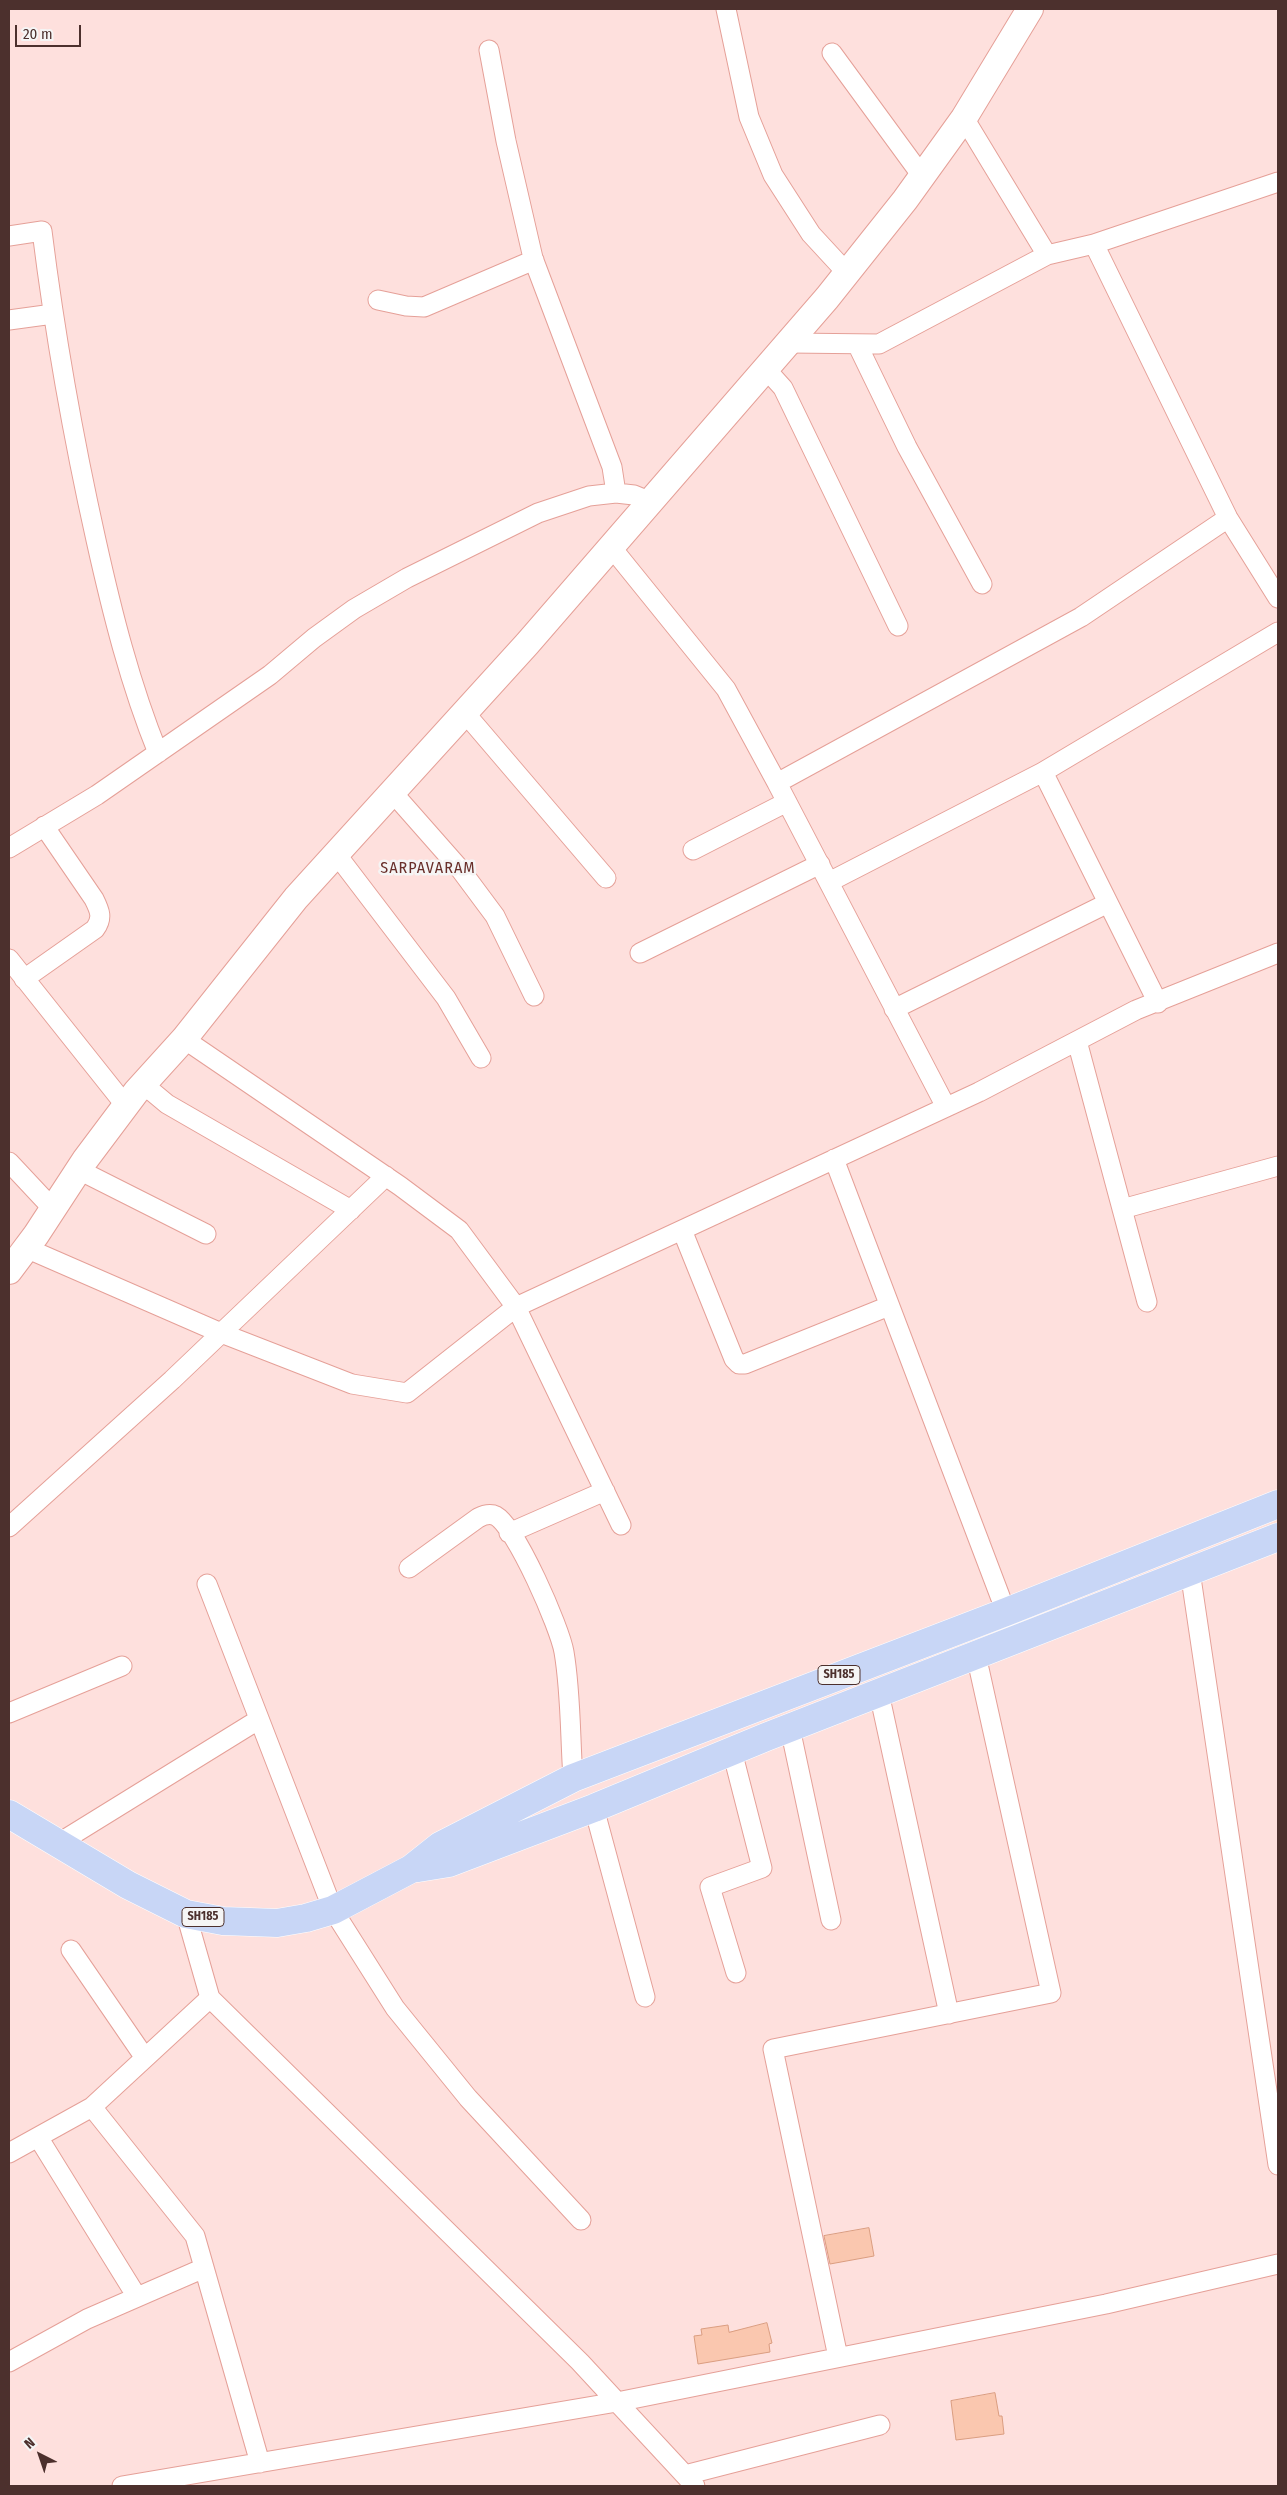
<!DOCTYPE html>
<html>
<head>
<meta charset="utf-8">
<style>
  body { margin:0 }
  #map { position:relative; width:1287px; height:2495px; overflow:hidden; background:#fee0dd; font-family:"Fira Sans Condensed",sans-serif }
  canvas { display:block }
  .frame { position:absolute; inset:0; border:10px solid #4c302d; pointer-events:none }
  .north { position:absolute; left:15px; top:2430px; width:50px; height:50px; -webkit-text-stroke:4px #f5f5f5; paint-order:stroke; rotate:319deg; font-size:14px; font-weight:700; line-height:20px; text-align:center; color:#4c302d }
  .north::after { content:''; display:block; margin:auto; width:18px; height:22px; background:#4c302d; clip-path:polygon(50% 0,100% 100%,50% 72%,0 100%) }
  .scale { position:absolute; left:15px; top:25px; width:66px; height:22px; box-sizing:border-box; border:2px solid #4c302d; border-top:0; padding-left:6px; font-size:15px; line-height:18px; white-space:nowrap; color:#4c302d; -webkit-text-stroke:4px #f5f5f5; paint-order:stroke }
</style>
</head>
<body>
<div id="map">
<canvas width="1287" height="2495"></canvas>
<div class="frame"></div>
<div class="north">N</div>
<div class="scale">20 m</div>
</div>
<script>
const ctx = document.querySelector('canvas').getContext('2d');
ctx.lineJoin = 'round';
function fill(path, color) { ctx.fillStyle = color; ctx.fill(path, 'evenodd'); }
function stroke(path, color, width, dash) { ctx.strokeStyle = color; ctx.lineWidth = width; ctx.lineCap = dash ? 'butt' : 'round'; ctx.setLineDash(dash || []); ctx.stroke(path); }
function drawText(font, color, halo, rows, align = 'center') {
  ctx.font = font + ' "Fira Sans Condensed",sans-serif'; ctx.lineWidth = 5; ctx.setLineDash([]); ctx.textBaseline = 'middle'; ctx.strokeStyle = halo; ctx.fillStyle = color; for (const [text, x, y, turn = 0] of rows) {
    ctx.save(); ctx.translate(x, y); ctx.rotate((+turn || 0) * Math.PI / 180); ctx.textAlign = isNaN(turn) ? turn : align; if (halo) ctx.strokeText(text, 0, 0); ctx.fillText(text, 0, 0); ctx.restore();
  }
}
const building = new Path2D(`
  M869,2228L874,2256L830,2264L824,2236Z
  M767,2323L772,2343L769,2344L770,2352L698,2364L694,2336L702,2335L701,2329L728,2325L729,2332Z
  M995,2393L999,2416H1002L1004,2434L956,2440L951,2401Z`);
fill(building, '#fac7af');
stroke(building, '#da9d80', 1);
const street = new Path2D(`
  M726,9L749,117L773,175L811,234L847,273
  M489,50L506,141L533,258L612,467L616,493
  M832,53L922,176
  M964,118L1047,255L1094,244L1228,518L1278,598
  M9,236L42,231C55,335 73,437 96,540C112,612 130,684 158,753
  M1094,244L1278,182
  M378,300L406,306L424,307L534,260
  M9,320L53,314
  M789,343L879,344L1047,255
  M857,344L907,447L982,584
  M763,371L774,378L783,388L898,626
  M612,548L726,689L777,783
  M465,713L606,878
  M393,793L460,869L495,916L534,996
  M9,848L97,795L270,675L314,638L354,609L407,578L538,513L589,496L616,493L634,495L651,502
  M693,850L787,802
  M337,855L446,998L481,1058
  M829,882L1043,772
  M640,953L820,864
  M9,959L126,1106
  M24,979L95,929C103,918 100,911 94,899L44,826
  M1158,1003L1043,772L1278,632
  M894,1009L1108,903
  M184,1039L400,1186L459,1230L516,1307L621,1525
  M1077,1041L1147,1302
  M143,1084L167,1104L351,1210
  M946,1107L777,783L1081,617L1228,518
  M834,1159L1006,1612
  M9,1162L53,1209
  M79,1170L206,1234
  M1122,1209L1278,1166
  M682,1230L734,1359L739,1364H745L889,1306
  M26,1248L221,1333L352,1384L407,1393L516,1307L979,1092L1136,1010L1278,953
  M9,1527L172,1380L386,1176
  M509,1533L605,1491
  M409,1568L478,1518C484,1515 490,1513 496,1516C516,1527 560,1628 564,1652C571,1693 570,1736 573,1778
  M1190,1571L1278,2165
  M207,1584L333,1910L395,2008L468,2098L581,2220
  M879,1693L949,2014
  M9,1713L122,1666
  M790,1728L831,1920
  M732,1751L762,1868L710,1887L736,1973
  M594,1808L645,1997
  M59,1843L258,1720
  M186,1914L210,1998L580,2362L617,2402L1106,2304L1278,2264
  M71,1950L145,2058
  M210,1998L92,2107L195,2236L260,2463
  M38,2137L137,2297
  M9,2153L92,2107
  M838,2357L773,2049L1051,1993L976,1655
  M9,2362L87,2319L204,2268
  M685,2475L880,2425
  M122,2486L617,2402L695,2486`);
const secondary = new Path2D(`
  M9,1271L36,1235L85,1160L136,1092L184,1039L296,898L527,644L827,298L905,200L964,118L1030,9`);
const primary = new Path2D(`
  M9,1814L128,1885L186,1914L223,1921L277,1923L306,1918L333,1910L411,1869L440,1846L573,1778L1006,1612L1278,1504
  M418,1868L449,1863L594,1808L766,1737L1278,1537`);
stroke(street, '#e5a098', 21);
stroke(secondary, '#e5a098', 28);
stroke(primary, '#fff', 29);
stroke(street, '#fff', 19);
stroke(secondary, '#fff', 26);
stroke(primary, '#c8d6f6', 28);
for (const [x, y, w] of [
  [839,1675,42],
  [203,1917,42]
]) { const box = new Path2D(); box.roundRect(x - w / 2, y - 9.5, w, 19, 4); ctx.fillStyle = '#f5f5f5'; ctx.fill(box); stroke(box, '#4c302d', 1); }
drawText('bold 12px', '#4c302d', null, [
  ["SH185",839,1675],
  ["SH185",203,1917]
]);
ctx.letterSpacing = '1px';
drawText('16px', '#692f2a', '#f5f5f5', [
  ["SARPAVARAM",428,869]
]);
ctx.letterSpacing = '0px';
</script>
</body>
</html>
